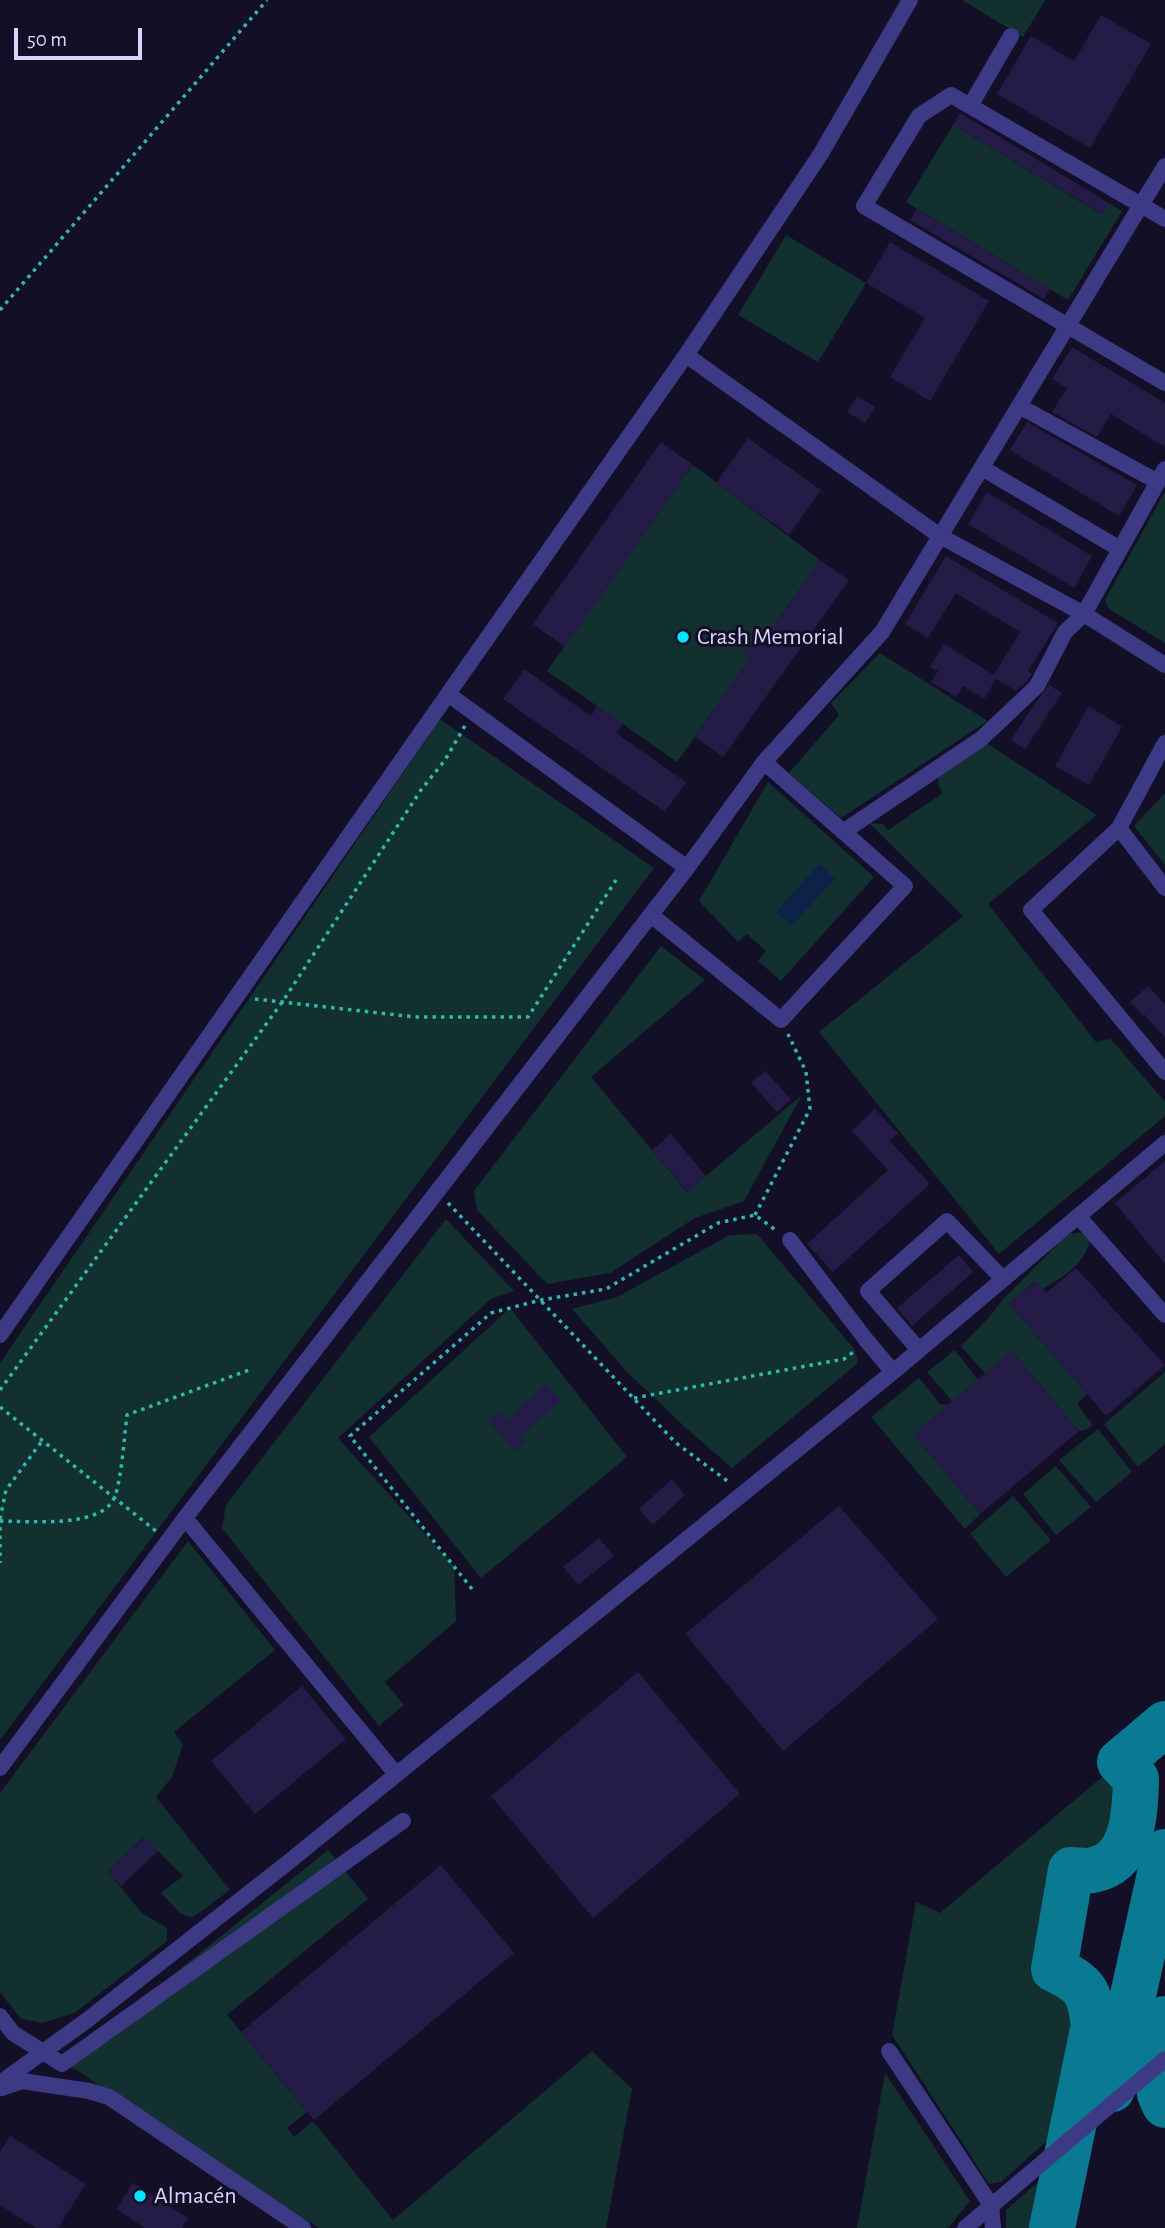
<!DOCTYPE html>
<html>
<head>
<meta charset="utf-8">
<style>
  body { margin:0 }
  #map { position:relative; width:1165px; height:2228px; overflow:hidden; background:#130f26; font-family:"Alegreya Sans",sans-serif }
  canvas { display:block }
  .scale { position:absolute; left:14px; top:28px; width:128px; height:32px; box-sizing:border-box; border:4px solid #d9d4ff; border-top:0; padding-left:9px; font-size:21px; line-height:24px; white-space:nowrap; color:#d9d4ff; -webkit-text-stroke:5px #130f26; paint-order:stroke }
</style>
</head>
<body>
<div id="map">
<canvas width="1165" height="2228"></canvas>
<div class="scale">50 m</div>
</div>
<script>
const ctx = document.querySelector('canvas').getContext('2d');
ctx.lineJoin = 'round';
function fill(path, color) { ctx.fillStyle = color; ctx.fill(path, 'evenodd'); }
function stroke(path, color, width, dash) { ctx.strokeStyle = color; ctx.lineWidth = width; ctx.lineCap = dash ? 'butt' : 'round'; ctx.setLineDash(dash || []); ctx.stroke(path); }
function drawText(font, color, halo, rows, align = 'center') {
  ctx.font = font + ' "Alegreya Sans",sans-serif'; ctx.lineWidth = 6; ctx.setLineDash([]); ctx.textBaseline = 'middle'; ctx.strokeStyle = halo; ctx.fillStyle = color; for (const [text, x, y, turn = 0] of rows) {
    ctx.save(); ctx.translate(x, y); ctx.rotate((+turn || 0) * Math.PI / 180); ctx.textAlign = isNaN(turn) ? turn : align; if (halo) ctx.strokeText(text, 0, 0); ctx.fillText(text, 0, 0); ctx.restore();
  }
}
fill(new Path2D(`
  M962,0H1045L1023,37Z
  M953,125L1101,214L1109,203L1122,211L1068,300L906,202Z
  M786,235L866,283L818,362L738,315Z
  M693,465L820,560L766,637L759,633L744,654L750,659L677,762L547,671Z
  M1165,491V643L1109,609L1105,600Z
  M880,653L988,721L841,818L789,773L839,715L831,703Z
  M440,719L654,868L0,1740V1363Z
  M988,744L1097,815L988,904L1096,1042L1111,1039L1165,1102V1116L999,1254L819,1032L963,916L869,823L883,824L888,830L943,793L939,787L938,777Z
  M768,782L874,877L781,981L758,961L766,951L747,934L738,942L699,901Z
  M1164,794L1165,795V865L1134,826Z
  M661,946L705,980L591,1077L687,1192L802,1095L744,1201L695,1218L610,1273L547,1284L477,1210L474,1191Z
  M446,1219L514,1291L491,1299L338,1438L454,1566L456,1621L385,1682L404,1705L379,1726L222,1528L226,1505Z
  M1091,1231C1090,1261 1066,1275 1043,1289L1035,1281L1009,1304L1087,1394L1077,1404L1093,1425L1088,1429L1079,1431L1012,1351L991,1369L1022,1416L961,1346L990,1316L1006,1296L1068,1234Z
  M757,1234L855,1350L858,1363L732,1468L686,1428L627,1372L572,1309L617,1297L730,1235Z
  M510,1308L627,1457L481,1578L369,1437Z
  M955,1350L978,1380L952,1401L927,1372Z
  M1165,1372V1444L1138,1467L1104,1424Z
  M919,1378L940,1404L947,1405L983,1448L913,1434L980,1514L965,1529L871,1417Z
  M1098,1429L1132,1472L1096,1502L1059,1460Z
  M1056,1466L1091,1507L1056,1535L1023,1494Z
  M1013,1496L1051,1540L1006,1577L970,1534Z
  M188,1541L275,1650L174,1732L183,1745L172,1777L156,1797L230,1890L192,1918L180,1913L161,1893L183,1876L144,1837L108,1872L142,1913L167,1928V1941L76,2012L43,2023L21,2019L0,1992V1793Z
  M1120,1762L1136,1779C1135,1813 1134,1862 1093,1870C1086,1872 1077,1870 1071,1870L1054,1969L1078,1981L1090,1999L1094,2025L1078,2106L1058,2131L1001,2182L989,2184L892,2035L916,1902L940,1913Z
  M328,1850L368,1899L227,2015L307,2112L287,2128L294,2137L313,2121L393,2220L592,2051L632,2089L606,2228H319L130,2108L77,2070L62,2064Z
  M885,2073L970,2201L948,2228H857Z
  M1068,2156L1052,2228H1006V2210Z`), '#12302f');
fill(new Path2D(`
  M819,864L835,878L792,926L776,912Z`), '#0c2248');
stroke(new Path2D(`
  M1165,2019L1162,2031L1160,2094L1165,2105
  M1112,2089L1165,1852
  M1052,2228L1094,2025C1089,1990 1086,1985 1054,1969L1071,1870C1077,1870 1086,1872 1093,1870C1134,1862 1135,1813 1136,1779L1120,1762L1165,1724`), '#0a7a92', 46);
fill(new Path2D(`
  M1101,15L1151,44L1090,148L997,94L1031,36L1074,61Z
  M960,113L1109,203L1102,214L953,125Z
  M917,209L1050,289L1044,299L910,220Z
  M890,242L989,301L930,401L890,377L925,318L866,283Z
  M1072,347L1165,403V447L1111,414L1097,437L1052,412L1067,388L1052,379Z
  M857,396L875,407L865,423L847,412Z
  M1027,422L1137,485L1119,516L1010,450Z
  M748,438L821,490L789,535L716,483Z
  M661,442L693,465L565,647L533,624Z
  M987,492L1092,556L1074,588L968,524Z
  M946,556L1058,623L1028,671L1032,674L1028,680L1016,691L996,679L984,699L963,686L956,697L931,682L938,671L930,667L944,644L994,675L1020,632L956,593L928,638L905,624Z
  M820,560L849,580L723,757L695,737L750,659L743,655L760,632L766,637Z
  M524,669L591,716L597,706L623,724L616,733L686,782L665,812L503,699Z
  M1049,685L1062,693L1025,749L1011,740L1035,703Z
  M1089,706L1122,727L1089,785L1055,766Z
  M1148,986L1165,1004V1038L1144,1014L1143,1016L1130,1002Z
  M765,1071L791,1099L777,1112L751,1083Z
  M875,1109L898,1133L890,1141L930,1184L833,1272L807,1244L888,1170L852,1131Z
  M671,1134L706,1176L688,1192L652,1150Z
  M1165,1161V1264L1115,1203Z
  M959,1255L973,1272L912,1326L897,1308Z
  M1076,1268L1165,1365L1106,1416L1009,1304L1036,1281L1046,1293Z
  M1012,1351L1079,1431L980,1514L913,1434Z
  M546,1384L561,1400L521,1436L525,1441L515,1451L489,1421L499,1412L506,1420Z
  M672,1479L685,1495L653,1525L639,1509Z
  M839,1506L938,1619L783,1751L685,1634Z
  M599,1538L614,1556L578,1585L563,1567Z
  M638,1672L740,1794L593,1918L491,1796Z
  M302,1686L346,1739L255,1814L211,1761Z
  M145,1837L158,1851L121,1886L107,1872Z
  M441,1865L514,1953L314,2120L241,2032Z
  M10,2136L86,2184L58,2228H36L0,2205V2152Z
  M133,2183L188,2218L182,2228H145L116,2209Z`), '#241b47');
stroke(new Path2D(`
  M0,310L267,0
  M255,999L415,1017H528L616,880
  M448,1203L676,1443L730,1483
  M755,1215L810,1109L806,1072L788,1034
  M0,1390L283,1001L421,790L445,760L466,724
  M634,1398L844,1359L856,1350
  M0,1407L156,1531
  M0,1519L6,1490L42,1441
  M0,1521C28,1521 104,1529 115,1496C122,1476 124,1438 127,1415L249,1370
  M0,1527V1563
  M472,1589L350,1436L491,1313L541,1300L606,1289L718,1223L755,1215L777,1231`), '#2fb8b0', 3.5, [3.5, 5]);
stroke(new Path2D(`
  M970,106L1011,36
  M1165,166L1141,205L951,95L919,116L864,206L1165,383
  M686,355L820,155L910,0
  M1019,406L1158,482
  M982,468L1120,549
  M1165,743L1119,828L1165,888
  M1119,828L1031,910L1165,1072
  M843,832L981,739L1037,686L1065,632L1084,614L1165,469
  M687,868L448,694L686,355L940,536L1084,614L1165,665
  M651,915L781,1020L905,886L764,762
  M1078,1216L1165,1315
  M790,1240L867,1341L893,1372
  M0,1335L448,694
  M919,1350L868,1291L947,1221L1003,1279
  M185,1518L396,1774
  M0,1768L185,1518L687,868L764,762L882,632L1141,205L1165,219
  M0,2016L13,2033L62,2064L403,1821
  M889,2051L991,2205L993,2228
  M0,2083L86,2021L286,1864L893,1372L1165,1143
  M2,2088L22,2081L89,2091L109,2097L303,2228
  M965,2228L1165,2059`), '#3d3a85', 16);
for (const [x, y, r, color] of [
  [683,637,7,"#00e5ff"],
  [140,2196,7,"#00e5ff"]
]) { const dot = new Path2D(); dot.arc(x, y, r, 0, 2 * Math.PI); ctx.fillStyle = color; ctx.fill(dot); stroke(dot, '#130f26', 2.5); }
drawText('24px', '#d9d4ff', '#130f26', [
  ["Crash Memorial",697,637],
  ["Almacén",154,2196]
], 'left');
</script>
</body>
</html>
